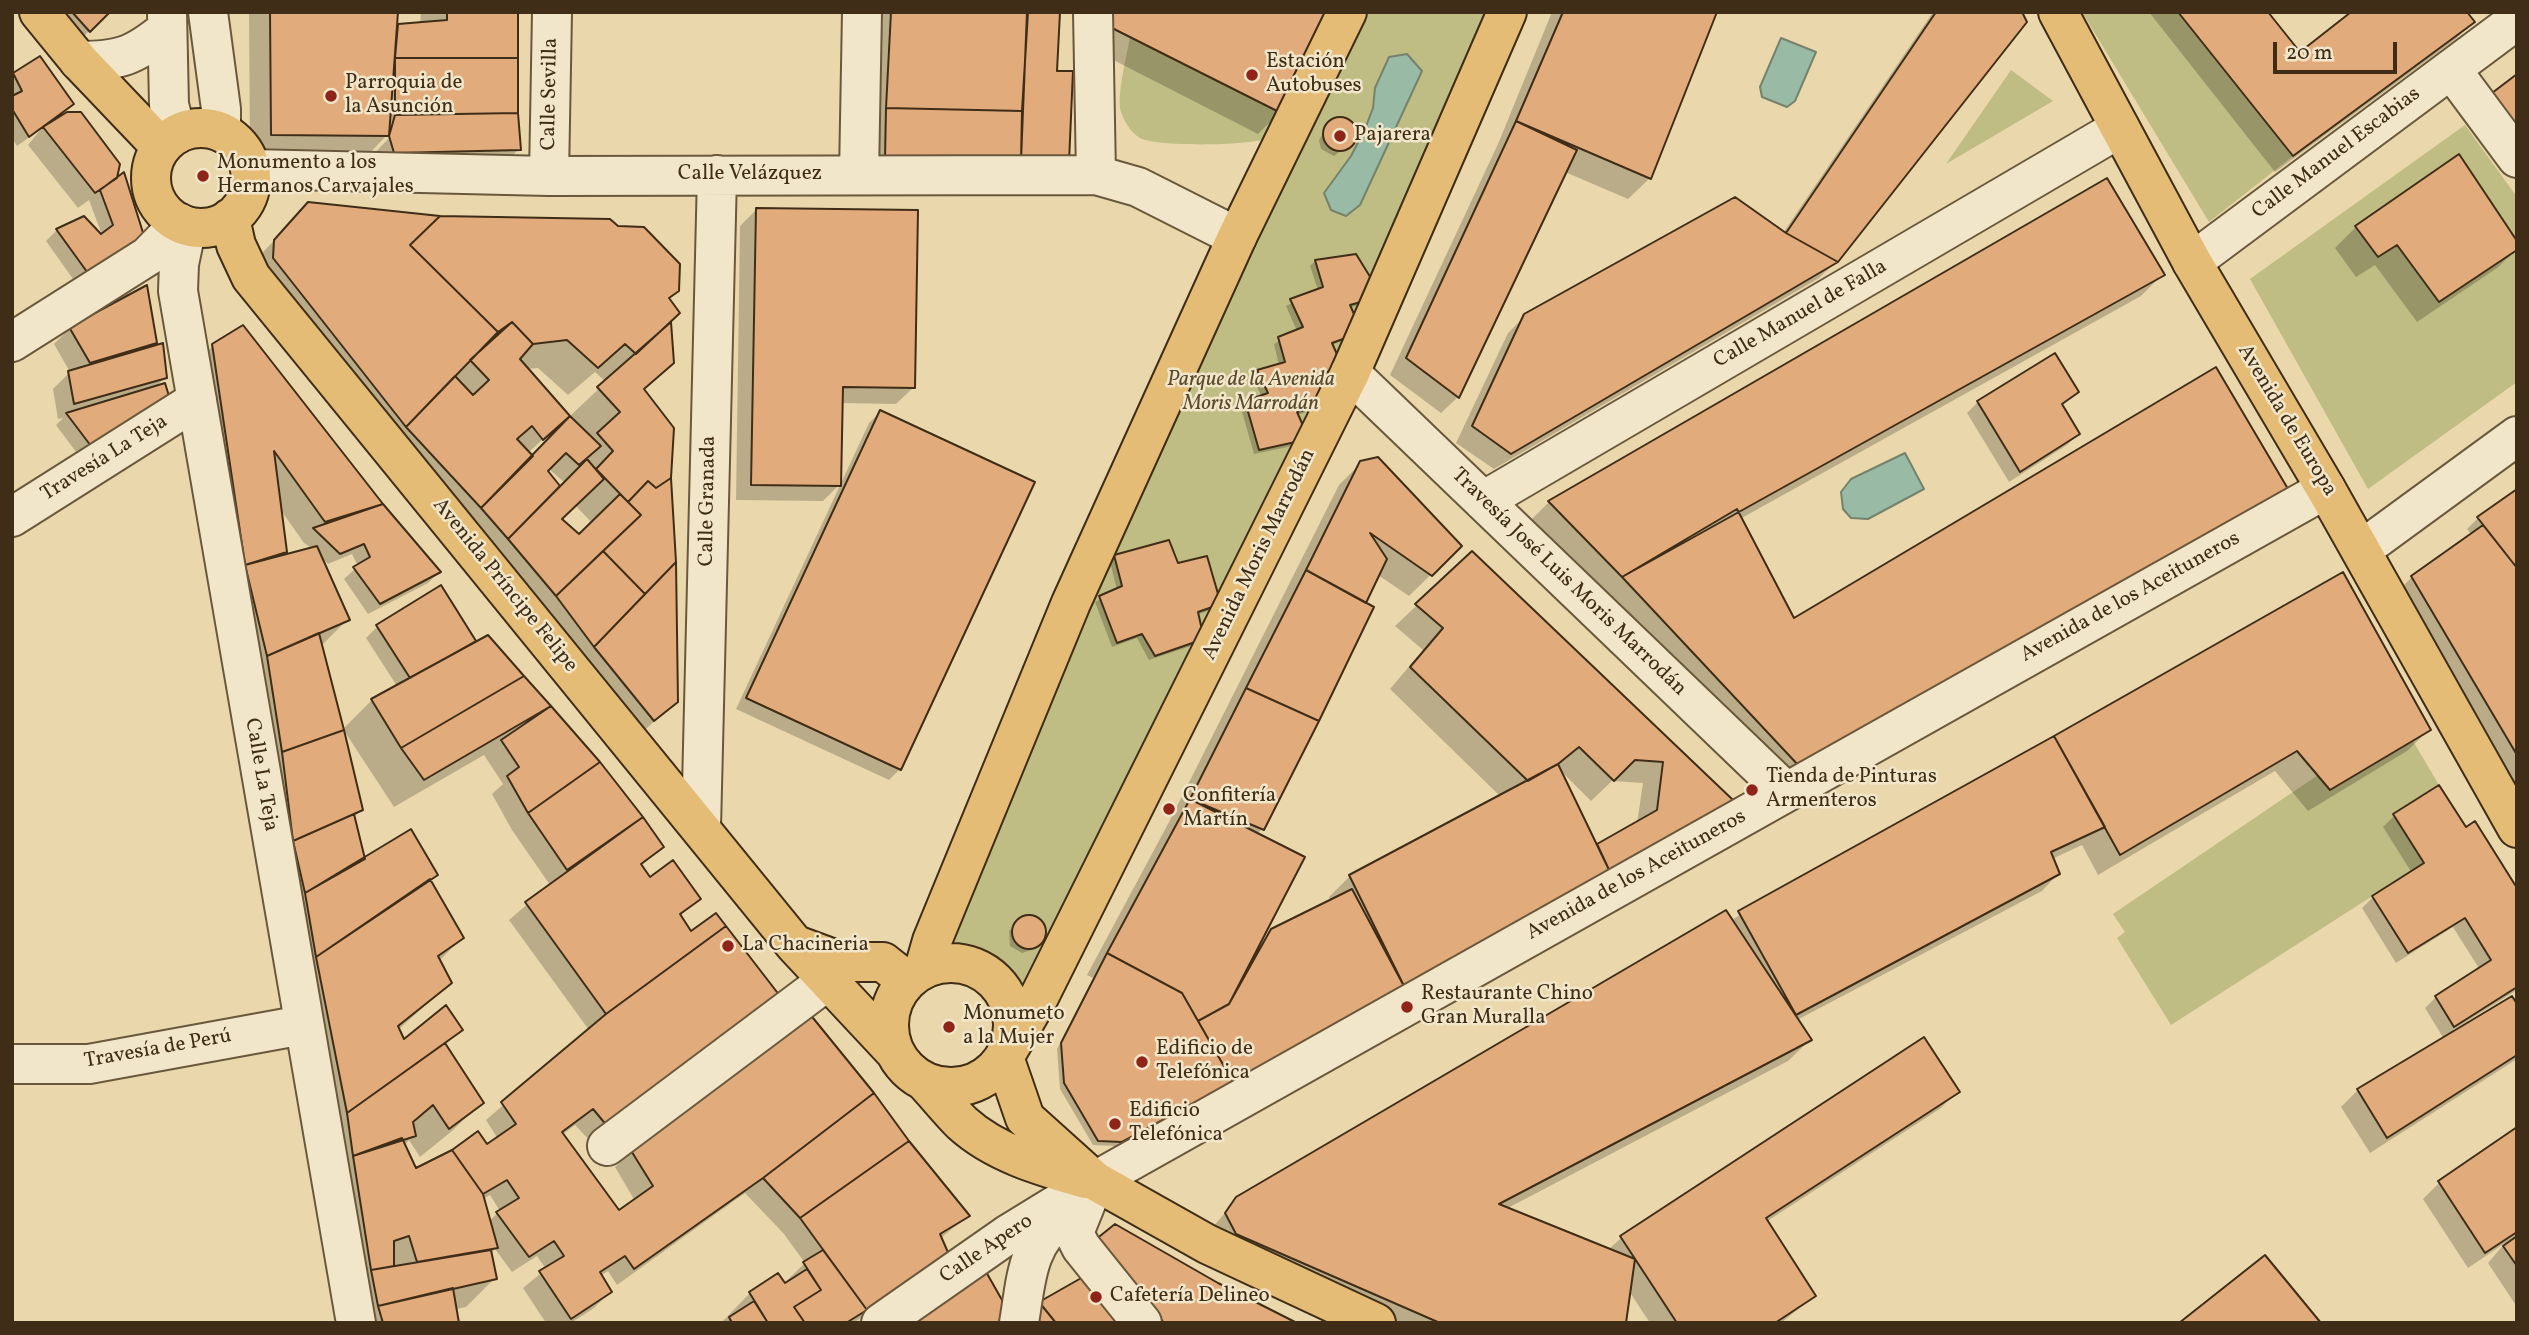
<!DOCTYPE html>
<html>
<head>
<meta charset="utf-8">
<style>
  body { margin:0 }
  #map { position:relative; width:2529px; height:1335px; overflow:hidden; background:#ead8ac; font-family:Vollkorn,serif }
  canvas { display:block }
  .frame { position:absolute; inset:0; border:14px solid #3f2d17; pointer-events:none }
  .scale { position:absolute; left:2273px; top:42px; width:124px; height:32px; box-sizing:border-box; border:4px solid #3f2d17; border-top:0; padding-left:9px; font-size:21px; line-height:24px; white-space:nowrap; color:#3f2d17; -webkit-text-stroke:5px #f1e6c9; paint-order:stroke }
</style>
</head>
<body>
<div id="map">
<canvas width="2529" height="1335"></canvas>
<div class="frame"></div>
<div class="scale">20 m</div>
</div>
<script>
const ctx = document.querySelector('canvas').getContext('2d');
ctx.lineJoin = 'round';
function fill(path, color) { ctx.fillStyle = color; ctx.fill(path, 'evenodd'); }
function stroke(path, color, width, dash) { ctx.strokeStyle = color; ctx.lineWidth = width; ctx.lineCap = dash ? 'butt' : 'round'; ctx.setLineDash(dash || []); ctx.stroke(path); }
function drawText(font, color, halo, rows, align = 'center') {
  ctx.font = font + ' Vollkorn,serif'; ctx.lineWidth = 5; ctx.setLineDash([]); ctx.textBaseline = 'middle'; ctx.strokeStyle = halo; ctx.fillStyle = color; for (const [text, x, y, turn = 0] of rows) {
    ctx.save(); ctx.translate(x, y); ctx.rotate((+turn || 0) * Math.PI / 180); ctx.textAlign = isNaN(turn) ? turn : align; if (halo) ctx.strokeText(text, 0, 0); ctx.fillText(text, 0, 0); ctx.restore();
  }
}
fill(new Path2D(`
  M1363,12H1494L1391,255L1030,991C998,953 991,952 944,941L1186,375Z
  M2082,12H2178L2293,156L2209,222Z
  M1130,37L1281,113L1269,138C1250,146 1157,147 1140,138C1131,133 1124,121 1121,112C1116,97 1127,54 1130,37Z
  M2011,70L2053,101L1946,164Z
  M2465,125L2517,197V382L2368,489L2250,279Z
  M2413,741L2439,785L2393,814L2424,863L2171,1025L2117,938L2125,932L2113,914L2318,775L2331,790Z`), '#bfbc84');
const water = new Path2D(`
  M1781,38L1816,52L1795,101L1787,107L1762,97L1760,87Z
  M1407,54L1422,71L1360,205L1346,216L1331,210L1324,193L1351,156L1365,129L1373,108L1375,88L1389,57Z
  M1905,453L1924,489L1868,519L1851,518L1843,509L1841,492L1851,479Z`);
fill(water, '#99bba5');
stroke(water, '#75826c', 2);
fill(new Path2D(`
  M41,12H108L73,47Z
  M249,12H396V26L420,24L421,12H517L519,149L490,178L361,167L393,134H388L363,160L250,155Z
  M880,12H1067L1058,15L1056,72L1067,161L870,174Z
  M1101,12L1280,112L1258,134L1084,45Z
  M1552,12H1715L1650,178L1628,199L1565,172L1458,397L1441,413L1390,375L1498,144Z
  M1933,12H2020L1837,261L1819,278L1494,469L1456,443L1508,333L1525,316L1783,233Z
  M2149,12H2266L2300,55L2351,14L2349,12H2465L2472,22L2456,39L2275,172Z
  M40,58L71,104L57,119L115,182L143,238L78,286L46,241L57,230L104,240L89,200L78,208L28,145L41,129L17,146L12,138V76Z
  M1342,119L1351,124L1355,133L1353,142L1334,156L1321,149L1319,140L1328,126Z
  M2106,180L2162,275L2141,296L1740,519L1794,621L2216,370L1777,787L1528,523L1549,502Z
  M309,204L677,290L668,300L672,362L643,391L669,478L677,701L637,737L245,271ZM538,368L568,395L595,372L606,382L569,417L527,369ZM557,426L560,429L532,457L528,453ZM549,469L565,483L560,488L546,471ZM575,505L592,523L579,536L560,519Z
  M757,209L913,388L896,404L841,403L839,485L823,501L736,500L740,226Z
  M2356,227L2517,249L2497,268L2417,322L2375,265L2356,277L2335,248Z
  M1355,256L1375,300L1349,308L1354,337L1331,345L1336,372L1315,378L1321,408L1297,415L1302,444L1254,454L1241,408L1262,397L1252,377L1257,372L1279,365L1274,344L1297,331L1286,306L1318,290L1310,266L1315,261Z
  M243,327L382,506L439,572L428,583L368,614L344,579L358,566L352,554L328,564L320,556L348,619L320,647L361,810L353,818L364,862L429,881L462,938L439,961L450,983L398,1030L403,1042L461,1029L444,1046L481,1103L452,1131L420,1157L409,1140L404,1146L416,1170L487,1146L498,1139L486,1120L589,1030L509,920L550,885L512,830L492,794L503,784L484,755L394,807L343,729L372,700L397,686L366,638L377,627L441,587L474,641L468,647L487,637L599,764L662,847L641,866L650,879L699,899L679,917L691,933L777,996L591,1142L575,1125L562,1135L619,1212L635,1201L615,1167L631,1151L967,1216L940,1239L932,1273L853,1323H721L750,1293L783,1284L805,1263L784,1234L745,1193L617,1285L608,1271L600,1276L610,1292L594,1308L571,1323H546L523,1288L546,1269L537,1256L512,1272L495,1249L490,1254L495,1278L466,1307L456,1309L459,1323H348L192,367L213,346ZM280,509L304,543L313,549L278,558L285,551ZM490,1195L500,1211L489,1221L483,1199Z
  M70,328L155,342L148,349L166,377L79,456L56,425L63,418L58,419L53,389L70,372L54,344Z
  M2054,355L2077,392L2061,406L2078,434L2067,445L2009,482L1967,413L1978,402Z
  M880,412L900,769L889,780L736,709L869,423Z
  M1361,463L1460,546L1409,596L1378,575L1262,829L1257,834L1259,944L1272,931L1331,902L1329,897L1350,876L1501,797L1390,689L1423,650L1395,626L1472,553L1727,809L1115,1146L1093,1145L1060,1089L1057,1049L1093,978L1087,975L1169,822L1339,485ZM1560,770L1591,801L1612,781L1643,783L1637,823L1596,847Z
  M2517,491V814L2391,598L2412,577L2472,535L2467,529L2478,518Z
  M1115,557L1177,565L1214,609L1196,615L1197,644L1149,660L1137,638L1112,647L1095,602L1117,590L1110,562Z
  M2429,730L2407,751L2308,811L2275,771L2098,875L2082,845L2052,859L2058,874L2042,891L1797,1020L1810,1040L1788,1061L1506,1209L1608,1250L1621,1238L1957,1091L1941,1108L1766,1222L1814,1296L1781,1323H1650L1629,1291L1624,1323H1370L1205,1236L1237,1199L2054,738Z
  M2394,816L2465,830L2517,891V990L2453,1030L2455,1032L2517,1007V1059L2370,1153L2341,1107L2358,1090L2444,1039L2425,1008L2436,997L2480,970L2453,927L2396,963L2362,908L2373,897L2412,873L2383,827Z
  M1032,917L1041,922L1044,936L1032,950L1022,953L1010,946L1009,931L1022,918Z
  M2517,1129V1307L2488,1263L2505,1243L2468,1268L2423,1199L2439,1183Z`), '#0003');
const building = new Path2D(`
  M72,12H110L90,32Z
  M270,12H398L389,136L271,135Z
  M447,12H518V58H395L398,24L447,20Z
  M891,12H1028L1022,111L886,108Z
  M1027,12H1060L1057,71H1073L1069,162L1021,160Z
  M1110,12H1330L1281,113L1104,24Z
  M1563,12H1717L1651,179L1516,121Z
  M1936,12H2022L2027,22L1838,262L1786,233Z
  M2178,12H2268L2300,52L2351,12H2467L2475,22L2293,156Z
  M40,56L74,104L29,137L12,109V96L22,91L13,73Z
  M395,58H518V113L395,115Z
  M2517,74V127L2492,93Z
  M886,108L1022,111L1021,160L885,158Z
  M67,112H81L120,164L117,178L95,193L43,127Z
  M518,113L521,150L394,153L389,136L395,115Z
  M1323 134a17 17 0 1 1 34 0a17 17 0 1 1-34 0Z
  M1516,121L1577,150L1459,398L1406,358Z
  M2459,154L2517,241V250L2439,302L2397,245L2378,257L2355,226Z
  M124,172L145,239L90,276L56,229L84,216L101,234L113,225L100,190Z
  M2107,178L2165,275L1622,577L1548,501Z
  M1735,197L1786,233L1838,262L1511,454L1472,426L1524,314Z
  M308,202L440,216L410,245L498,332L406,427L273,258L274,240Z
  M756,208L918,210L915,388L843,387L841,486L751,485Z
  M440,216L610,219L618,226L644,227L680,264L679,291L669,298L680,313L636,354L625,344L598,368L567,340L533,344L512,322L498,332L410,245Z
  M1356,254L1382,296L1350,305L1362,332L1332,343L1343,368L1316,375L1328,404L1297,412L1309,439L1259,450L1245,401L1268,393L1257,370L1285,362L1278,337L1303,327L1290,299L1323,287L1315,260Z
  M147,285L157,343L90,363L69,327Z
  M512,322L533,344L520,359L570,416L543,440L532,426L517,439L533,456L481,508L406,427L455,376L473,395L489,380L470,360Z
  M671,322L674,363L644,389L674,428L671,478L656,488L648,481L628,502L596,469L613,451L597,433L620,412L597,387Z
  M243,325L383,504L325,522L274,451L287,552L245,565L212,344Z
  M163,343L167,378L74,404L68,371Z
  M2055,353L2079,392L2062,404L2080,434L2020,472L1977,401Z
  M2216,367L2291,494L1799,766L1622,577L1737,509L1794,618Z
  M165,383L169,396L91,446L66,413Z
  M880,410L1035,482L901,770L746,698Z
  M570,416L601,446L579,465L566,453L548,471L560,486L508,539L481,508Z
  M1378,457L1462,546L1432,576L1370,533L1387,559L1366,603L1306,570L1360,461Z
  M587,459L604,479L562,519L579,534L620,494L641,515L556,596L508,539Z
  M671,478L676,562L645,594L603,551L641,515L628,502L648,481L656,488Z
  M2517,489V568L2477,517Z
  M383,504L441,572L380,604L353,567L370,557L364,544L340,554L313,528Z
  M2483,525L2517,568V755L2411,576Z
  M1169,540L1178,563L1207,556L1221,604L1198,612L1204,639L1155,656L1142,634L1117,643L1099,596L1122,586L1114,555Z
  M317,546L350,620L267,656L245,565Z
  M603,551L645,594L594,647L556,596Z
  M1472,551L1733,800L1732,805L1611,874L1597,844L1657,810L1663,762L1635,760L1614,781L1579,747L1558,764L1528,781L1410,667L1443,628L1415,604Z
  M676,562L678,702L654,721L594,647Z
  M1306,570L1374,607L1319,721L1246,688Z
  M2343,572L2431,730L2330,790L2297,751L2120,855L2054,736Z
  M441,585L476,641L410,678L376,625Z
  M319,633L344,730L282,752L267,656Z
  M488,635L524,676L401,748L371,699Z
  M524,676L551,706L424,780L401,748Z
  M1246,688L1319,721L1264,830L1190,799Z
  M551,706L600,762L528,813L507,776L519,767L501,740Z
  M344,730L363,810L293,841L282,752Z
  M2054,736L2105,827L2051,852L2060,874L1796,1015L1738,911Z
  M600,762L643,817L567,870L528,813Z
  M1558,764L1611,874L1406,990L1349,875Z
  M2439,785L2466,827L2475,821L2517,888V987L2454,1027L2435,996L2491,960L2465,918L2408,953L2372,896L2424,863L2393,814Z
  M1190,799L1305,857L1229,1004L1198,1021L1182,993L1107,953Z
  M354,814L365,859L305,893L293,841Z
  M643,817L664,847L641,864L650,877L673,860L701,899L680,914L691,931L716,913L726,926L606,1014L525,902Z
  M411,829L438,875L316,957L305,893Z
  M430,879L464,938L438,956L452,983L398,1026L404,1039L446,1005L463,1030L347,1113L316,957Z
  M1352,889L1406,990L1233,1082L1198,1021L1229,1004L1271,929Z
  M1726,910L1812,1040L1499,1204L1635,1259L1626,1323H1440L1236,1234L1225,1213L1236,1197Z
  M1012 932a17 17 0 1 1 34 0a17 17 0 1 1-34 0Z
  M726,926L780,996L608,1127L593,1109L562,1132L619,1210L653,1186L630,1149L809,1013L874,1093L763,1178L634,1269L625,1256L600,1272L612,1292L571,1319L539,1271L564,1256L554,1241L529,1257L496,1212L519,1198L507,1180L483,1194L452,1150L478,1131L487,1144L516,1124L501,1102L606,1014Z
  M1107,953L1182,993L1233,1082L1122,1142L1098,1141L1064,1083L1061,1043Z
  M2512,996L2517,1004V1055L2387,1138L2357,1089Z
  M1924,1037L1960,1092L1766,1218L1816,1296L1775,1323H1677L1620,1236Z
  M445,1043L484,1103L449,1129L433,1105L413,1122L416,1136L353,1156L347,1113Z
  M874,1093L909,1141L800,1218L763,1178Z
  M2517,1127V1232L2485,1253L2438,1181Z
  M402,1138L416,1168L452,1150L483,1194L498,1248L417,1262L409,1236L394,1241V1266L371,1270L353,1156Z
  M909,1141L970,1216L940,1234L950,1257L867,1310L800,1218Z
  M1115,1224L1218,1283L1297,1323H1164L1095,1240Z
  M2517,1236V1266L2503,1246Z
  M491,1250L497,1279L378,1306L371,1270Z
  M823,1250L867,1310L846,1323H805L794,1307L821,1290L803,1262Z
  M2265,1255L2321,1323H2179Z
  M807,1269L821,1290L794,1307L805,1323H768L749,1292L778,1273L785,1283Z
  M985,1270L1006,1307L1003,1323H909Z
  M1083,1277L1119,1323H1056L1039,1302Z
  M453,1288L459,1323H383L378,1306Z
  M754,1301L768,1323H732L729,1317Z
  M1039,1302L1056,1323H1036Z`);
fill(building, '#e2ab7c');
stroke(building, '#3f2d17', 2);
const minor = new Path2D(`
  M167,12L169,105L177,134
  M208,12L221,109V132
  M1093,12L1096,175
  M79,61C120,61 134,56 166,30
  M2451,69L2517,158
  M250,169L549,176L1096,175L1138,187L1237,237
  M859,175L862,12
  M549,176L552,12
  M187,226L179,264L178,291L356,1323
  M2192,262L2517,20
  M12,342L148,256L180,223
  M1350,373L1786,792
  M1483,501L2120,128
  M12,517L197,400
  M2361,550L2517,436
  M701,828L717,175
  M12,1064H89L303,1025
  M607,1146L827,981
  M1095,1181L1074,1233L1081,1247L1142,1323
  M881,1323L1007,1235L1095,1181L2326,489
  M1019,1323C1027,1274 1026,1248 1064,1212`);
const major = new Path2D(`
  M39,12L79,61L161,147
  M2058,12L2192,262L2326,489L2517,828
  M151 178a50 50 0 1 1 100 0a50 50 0 1 1-100 0Z
  M230,218L236,245L251,277L795,945L895,1052
  M796,945L842,962H883L907,981
  M889 1025a62 62 0 1 1 124 0a62 62 0 1 1-124 0Z
  M924,969L932,941L1071,603L1237,237L1347,12
  M1009,1049L1039,997L1350,373L1507,12
  M1004,1057L1025,1118L1095,1181L1207,1244L1376,1323
  M925,1082C938,1096 949,1110 962,1123C996,1154 1044,1167 1086,1179`);
stroke(minor, '#6a583c', 42);
stroke(major, '#3f2d17', 42);
stroke(minor, '#f1e6c9', 38);
stroke(major, '#e5bc76', 38);
for (const [x, y, r, color] of [
  [1252,75,7,"#8f2418"],
  [331,96,7,"#8f2418"],
  [1340,136,7,"#8f2418"],
  [203,176,7,"#8f2418"],
  [1752,790,7,"#8f2418"],
  [1169,809,7,"#8f2418"],
  [728,946,7,"#8f2418"],
  [1407,1007,7,"#8f2418"],
  [949,1027,7,"#8f2418"],
  [1142,1062,7,"#8f2418"],
  [1115,1124,7,"#8f2418"],
  [1096,1297,7,"#8f2418"]
]) { const dot = new Path2D(); dot.arc(x, y, r, 0, 2 * Math.PI); ctx.fillStyle = color; ctx.fill(dot); stroke(dot, '#f1e6c9', 2.5); }
drawText('21px', '#3f2d17', '#f1e6c9', [
  ["Estación",1266,63],
  ["Autobuses",1266,87],
  ["Parroquia de",345,84],
  ["la Asunción",345,108],
  ["Pajarera",1354,136],
  ["Monumento a los",217,164],
  ["Hermanos Carvajales",217,188],
  ["Tienda de Pinturas",1766,778],
  ["Armenteros",1766,802],
  ["Confitería",1183,797],
  ["Martín",1183,821],
  ["La Chacineria",742,946],
  ["Restaurante Chino",1421,995],
  ["Gran Muralla",1421,1019],
  ["Monumeto",963,1015],
  ["a la Mujer",963,1039],
  ["Edificio de",1156,1050],
  ["Telefónica",1156,1074],
  ["Edificio",1129,1112],
  ["Telefónica",1129,1136],
  ["Cafetería Delineo",1110,1297]
], 'left');
drawText('21px', '#3f2d17', '#f1e6c9', [
  ["Calle Sevilla",551,94,-89],
  ["Calle Manuel Escabias",2337,154,-37],
  ["Calle Velázquez",750,175],
  ["Calle Manuel de Falla",1801,315,-30],
  ["Avenida de Europa",2286,421,59],
  ["Travesía La Teja",105,459,-32],
  ["Calle Granada",709,501,-89],
  ["Avenida Moris Marrodán",1260,555,-64],
  ["Travesía José Luis Moris Marrodán",1568,583,44],
  ["Avenida Príncipe Felipe",504,586,51],
  ["Avenida de los Aceituneros",2131,598,-29],
  ["Calle La Teja",260,775,80],
  ["Avenida de los Aceituneros",1637,876,-29],
  ["Travesía de Perú",158,1050,-10],
  ["Calle Apero",987,1250,-34]
]);
drawText('italic 21px', '#594a2d', '#f1e6c9', [
  ["Parque de la Avenida",1251,381],
  ["Moris Marrodán",1251,405]
]);
</script>
</body>
</html>
